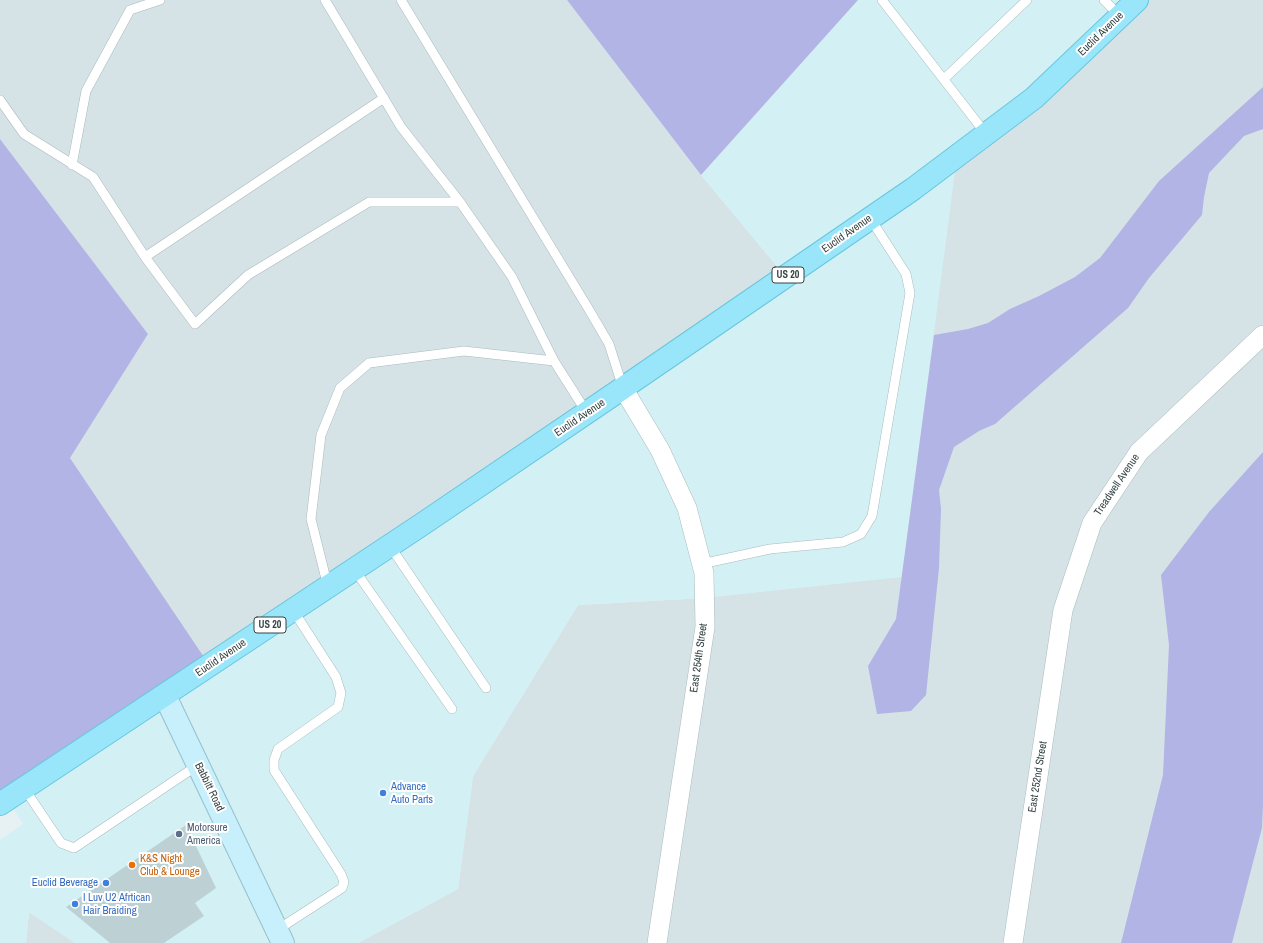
<!DOCTYPE html>
<html>
<head>
<meta charset="utf-8">
<style>
  body { margin:0 }
  canvas { display:block; background:#e7f0f2 }
</style>
</head>
<body>
<canvas width="1263" height="943"></canvas>
<script>
const ctx = document.querySelector('canvas').getContext('2d');
ctx.lineJoin = 'round';
function fill(path, color) { ctx.fillStyle = color; ctx.fill(path, 'evenodd'); }
function stroke(path, color, width, dash) { ctx.strokeStyle = color; ctx.lineWidth = width; ctx.lineCap = dash ? 'butt' : 'round'; ctx.setLineDash(dash || []); ctx.stroke(path); }
function drawText(font, color, halo, rows, align = 'center') {
  ctx.font = font + ' "Archivo Narrow",sans-serif'; ctx.lineWidth = 4; ctx.setLineDash([]); ctx.textBaseline = 'middle'; ctx.strokeStyle = halo; ctx.fillStyle = color; for (const [text, x, y, turn = 0] of rows) {
    ctx.save(); ctx.translate(x, y); ctx.rotate((+turn || 0) * Math.PI / 180); ctx.textAlign = isNaN(turn) ? turn : align; if (halo) ctx.strokeText(text, 0, 0); ctx.fillText(text, 0, 0); ctx.restore();
  }
}
fill(new Path2D(`
  M0,0H567L701,175L785,276L210,666L70,458L148,334L0,139Z
  M1137,0H1263V943H358L458,889L473,776L578,605L704,598L957,156Z
  M29,912L75,943H26Z`), '#d5e3e6');
fill(new Path2D(`
  M858,0H1137L957,156L902,577L704,598L578,605L473,776L458,889L358,943H75L29,912L26,943H0V840L23,824L7,799L785,276L701,175Z`), '#d3f1f4');
fill(new Path2D(`
  M567,0H858L701,175Z
  M1263,87V129L1244,136L1209,173L1204,197L1202,215L1149,278L1128,308L995,424L979,431L954,447L939,490L941,509L939,568L926,695L911,711L877,714L868,666L896,619L934,335L968,329L988,323L1010,309L1039,296L1075,277L1100,258L1159,181Z
  M0,139L148,334L70,458L210,666L0,804Z
  M1263,452V805L1262,828L1232,943H1121L1163,775L1169,645L1161,575L1209,512Z`), '#b1b4e5');
fill(new Path2D(`
  M186,825L216,888L195,903L204,916L164,943H110L66,907Z`), '#bdd1d4');
const service = new Path2D(`
  M325,0L401,127L460,202L512,277L554,361
  M401,0L591,313L609,344L623,388
  M882,0L986,134
  M1104,0L1120,16
  M944,79L1027,0
  M0,100L24,134L93,177L145,257L195,324L248,275L369,202H460
  M72,165L86,91L130,10L160,0
  M145,257L384,98
  M390,546L486,688
  M701,564L770,549L843,542L861,534L872,516L910,293L906,274L870,218
  M354,569L452,709
  M328,587L311,519L321,435L340,388L369,363L464,351L554,361L587,413
  M24,788L61,843L74,848L198,765
  M277,930L342,888L344,882L341,874L274,770V760L278,749L338,707L341,693L336,677L293,610`);
const minor = new Path2D(`
  M623,388L660,450L687,508L704,573L705,627L657,943
  M1013,943L1063,610L1092,523L1139,452L1263,335`);
const secondary = new Path2D(`
  M165,696L283,943`);
const primary = new Path2D(`
  M0,804L421,525L623,388L913,189L1034,98L1137,0`);
stroke(service, '#aababd', 10);
stroke(minor, '#aababd', 20);
stroke(secondary, '#96c0cd', 24);
stroke(primary, '#69c7de', 24);
stroke(service, '#fff', 9);
stroke(minor, '#fff', 19);
stroke(secondary, '#c7effc', 22);
stroke(primary, '#99e5f9', 22);
for (const [x, y, r, color] of [
  [383,793,4,"#3f7fe0"],
  [179,834,4,"#5c6f8a"],
  [132,865,4,"#e8710a"],
  [106,883,4,"#3f7fe0"],
  [75,904,4,"#3f7fe0"]
]) { const dot = new Path2D(); dot.arc(x, y, r, 0, 2 * Math.PI); ctx.fillStyle = color; ctx.fill(dot); stroke(dot, '#fff', 1.5); }
for (const [x, y, w] of [
  [788,275,32],
  [270,625,32]
]) { const box = new Path2D(); box.roundRect(x - w / 2, y - 8, w, 16, 3); ctx.fillStyle = '#fff'; ctx.fill(box); stroke(box, '#364445', 1); }
drawText('bold 10px', '#364445', null, [
  ["US 20",788,275],
  ["US 20",270,625]
]);
drawText('11px', '#364445', '#fff', [
  ["Euclid Avenue",1101,34,-44],
  ["Euclid Avenue",847,234,-35],
  ["Euclid Avenue",580,418,-34],
  ["Treadwell Avenue",1117,485,-56],
  ["Euclid Avenue",221,658,-34],
  ["East 254th Street",699,658,-82],
  ["East 252nd Street",1038,777,-81],
  ["Babbitt Road",209,787,64]
]);
drawText('11px', '#366cbe', '#fff', [
  ["Advance",391,787],
  ["Auto Parts",391,800],
  ["Euclid Beverage",98,883,"right"],
  ["I Luv U2 Afrtican",83,898],
  ["Hair Braiding",83,911]
], 'left');
drawText('11px', '#4e5e75', '#fff', [
  ["Motorsure",187,828],
  ["America",187,841]
], 'left');
drawText('11px', '#c56008', '#fff', [
  ["K&S Night",140,859],
  ["Club & Lounge",140,872]
], 'left');
</script>
</body>
</html>
